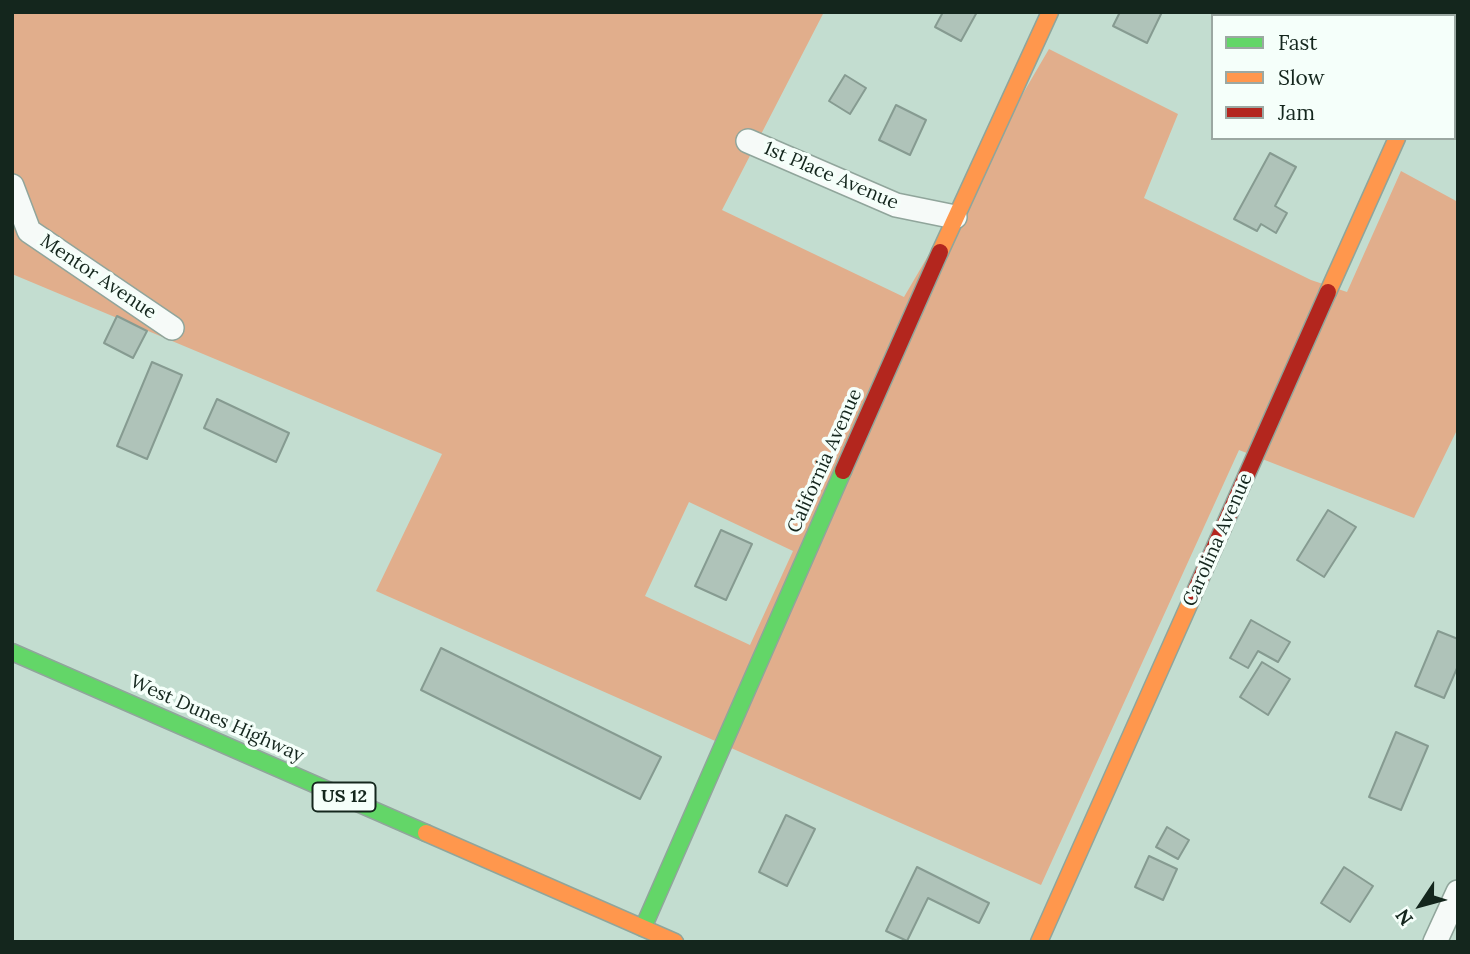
<!DOCTYPE html>
<html>
<head>
<meta charset="utf-8">
<style>
  body { margin:0 }
  #map { position:relative; width:1470px; height:954px; overflow:hidden; background:#c3ddd0; font-family:Lora,serif }
  canvas { display:block }
  .frame { position:absolute; inset:0; border:14px solid #14261d; pointer-events:none }
  .legend { position:absolute; left:1211px; top:14px; width:245px; height:126px; box-sizing:border-box; background:#f5fffa; border:2px solid #9ba8a2; margin:0; padding:9px 12px; list-style:none; font-size:21px; color:#14261d }
  .legend li { display:flex; align-items:center; gap:14px; height:35px }
  .legend b { width:35px; border:2px solid #9ba8a2 }
  .north { position:absolute; left:1386px; top:870px; width:70px; height:70px; -webkit-text-stroke:5px #f5fffa; paint-order:stroke; rotate:234deg; font-size:19px; font-weight:700; line-height:28px; text-align:center; color:#14261d }
  .north::after { content:''; display:block; margin:auto; width:24px; height:32px; background:#14261d; clip-path:polygon(50% 0,100% 100%,50% 72%,0 100%) }
</style>
</head>
<body>
<div id="map">
<canvas width="1470" height="954"></canvas>
<div class="frame"></div>
<ul class="legend">
<li><b style="height:9px;background:#63d668"></b>Fast</li>
<li><b style="height:9px;background:#ff974d"></b>Slow</li>
<li><b style="height:9px;background:#b3261e"></b>Jam</li>
</ul>
<div class="north">N</div>
</div>
<script>
const ctx = document.querySelector('canvas').getContext('2d');
ctx.lineJoin = 'round';
function fill(path, color) { ctx.fillStyle = color; ctx.fill(path, 'evenodd'); }
function stroke(path, color, width, dash) { ctx.strokeStyle = color; ctx.lineWidth = width; ctx.lineCap = dash ? 'butt' : 'round'; ctx.setLineDash(dash || []); ctx.stroke(path); }
function drawText(font, color, halo, rows, align = 'center') {
  ctx.font = font + ' Lora,serif'; ctx.lineWidth = 7; ctx.setLineDash([]); ctx.textBaseline = 'middle'; ctx.strokeStyle = halo; ctx.fillStyle = color; for (const [text, x, y, turn = 0] of rows) {
    ctx.save(); ctx.translate(x, y); ctx.rotate((+turn || 0) * Math.PI / 180); ctx.textAlign = isNaN(turn) ? turn : align; if (halo) ctx.strokeText(text, 0, 0); ctx.fillText(text, 0, 0); ctx.restore();
  }
}
fill(new Path2D(`
  M12,12H824L722,210L904,297L1049,49L1178,114L1144,198L1311,280L1347,292L1401,171L1458,202V428L1414,518L1239,450L1041,885L376,591L442,454L12,274ZM689,502L793,551L750,645L645,596Z`), '#e1ae8c');
const building = new Path2D(`
  M943,12H977L961,41L935,27Z
  M1120,12H1162L1147,43L1113,26Z
  M845,75L866,88L850,114L829,101Z
  M896,105L926,120L910,155L879,140Z
  M1270,153L1296,167L1275,206L1287,213L1276,233L1261,224L1257,231L1234,219Z
  M117,316L147,331L133,358L104,343Z
  M152,362L182,375L147,459L117,446Z
  M217,399L289,433L276,462L204,428Z
  M1328,510L1356,527L1324,577L1297,560Z
  M721,530L752,544L726,600L695,586Z
  M1251,620L1290,642L1278,662L1258,651L1248,668L1230,658Z
  M1438,631L1458,639V666L1444,698L1415,686Z
  M441,648L661,757L640,799L421,690Z
  M1262,662L1290,679L1268,715L1240,697Z
  M1396,732L1428,746L1401,810L1369,797Z
  M786,815L815,829L787,886L759,872Z
  M1167,827L1189,840L1178,859L1156,847Z
  M1149,856L1177,869L1163,900L1135,887Z
  M917,867L989,903L979,923L928,898L907,941L886,931Z
  M1344,867L1373,886L1350,922L1321,903Z`);
fill(building, '#afc3b9');
stroke(building, '#869b91', 2);
const street = new Path2D(`
  M1451,16L1453,12
  M748,141L896,205L955,217
  M12,186L29,231L172,328
  M1435,942L1458,892`);
const fast = new Path2D(`
  M12,652L426,833
  M643,928L843,471`);
const slow = new Path2D(`
  M940,252L1050,12
  M1328,292L1397,138
  M426,833L675,942
  M1039,942L1192,598`);
const jam = new Path2D(`
  M843,471L940,252
  M1192,598L1328,292`);
stroke(street, '#90a59b', 26);
stroke(fast, '#90a59b', 19);
stroke(slow, '#90a59b', 19);
stroke(jam, '#90a59b', 19);
stroke(street, '#f6faf8', 23);
stroke(fast, '#63d668', 16);
stroke(slow, '#ff974d', 16);
stroke(jam, '#b3261e', 16);
for (const [x, y, w] of [
  [344,797,63]
]) { const box = new Path2D(); box.roundRect(x - w / 2, y - 14.5, w, 29, 5); ctx.fillStyle = '#f5fffa'; ctx.fill(box); stroke(box, '#14261d', 2); }
drawText('bold 18px', '#14261d', null, [
  ["US 12",344,797]
]);
drawText('19px', '#14261d', '#f5fffa', [
  ["1st Place Avenue",831,176,23],
  ["Mentor Avenue",98,277,34],
  ["California Avenue",825,461,-66],
  ["Carolina Avenue",1218,540,-66],
  ["West Dunes Highway",217,719,24]
]);
</script>
</body>
</html>
